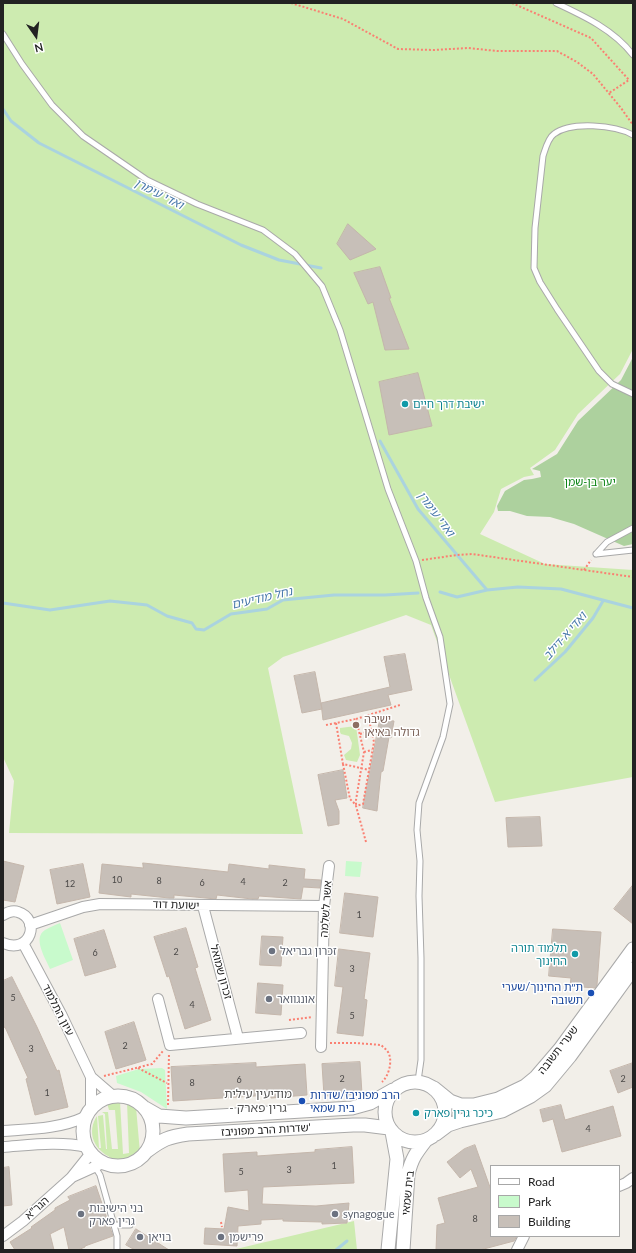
<!DOCTYPE html>
<html>
<head>
<meta charset="utf-8">
<style>
  body { margin:0 }
  #map { position:relative; width:636px; height:1253px; overflow:hidden; background:#f2efe9; font-family:Lato,sans-serif }
  canvas { display:block }
  .frame { position:absolute; inset:0; border:4px solid #222; pointer-events:none }
  .legend { position:absolute; left:490px; top:1165px; width:130px; height:72px; box-sizing:border-box; background:#fff; border:1px solid #a7a7a7; margin:0; padding:5px 7px; list-style:none; font-size:12px; color:#222 }
  .legend li { display:flex; align-items:center; gap:8px; height:20px }
  .legend b { width:20px; border:1px solid #a7a7a7 }
  .north { position:absolute; left:16px; top:16px; width:40px; height:40px; -webkit-text-stroke:3px #fff; paint-order:stroke; rotate:166deg; font-size:11px; font-weight:700; line-height:16px; text-align:center; color:#222 }
  .north::after { content:''; display:block; margin:auto; width:14px; height:18px; background:#222; clip-path:polygon(50% 0,100% 100%,50% 72%,0 100%) }
</style>
</head>
<body>
<div id="map">
<canvas width="636" height="1253"></canvas>
<div class="frame"></div>
<ul class="legend">
<li><b style="height:5px;background:#fff"></b>Road</li>
<li><b style="height:11px;background:#c8facc"></b>Park</li>
<li><b style="height:11px;background:#c7bfb8"></b>Building</li>
</ul>
<div class="north">N</div>
</div>
<script>
const ctx = document.querySelector('canvas').getContext('2d');
ctx.lineJoin = 'round';
function fill(path, color) { ctx.fillStyle = color; ctx.fill(path, 'evenodd'); }
function stroke(path, color, width, dash) { ctx.strokeStyle = color; ctx.lineWidth = width; ctx.lineCap = dash ? 'butt' : 'round'; ctx.setLineDash(dash || []); ctx.stroke(path); }
function drawText(font, color, halo, rows, align = 'center') {
  ctx.font = font + ' Lato,"Noto Sans Hebrew",sans-serif'; ctx.lineWidth = 3; ctx.setLineDash([]); ctx.textBaseline = 'middle'; ctx.strokeStyle = halo; ctx.fillStyle = color; for (const [text, x, y, turn = 0] of rows) {
    ctx.save(); ctx.translate(x, y); ctx.rotate((+turn || 0) * Math.PI / 180); ctx.textAlign = isNaN(turn) ? turn : align; if (halo) ctx.strokeText(text, 0, 0); ctx.fillText(text, 0, 0); ctx.restore();
  }
}
fill(new Path2D(`
  M3,3H633V349L620,374L578,414L555,450L530,468L534,475L524,477L501,489L494,512L480,534L545,564L633,570V777L495,802L431,625L406,615L283,657L268,668L303,834L9,833L14,781L3,757Z
  M356,726L360,755L357,762L346,760L344,755L351,749L352,743L349,736L341,734L340,732V728Z
  M120,1101L123,1154L129,1153L127,1102L136,1107L140,1153C135,1156 130,1160 123,1161C118,1162 112,1159 108,1156C93,1148 87,1131 97,1116L99,1148H101L98,1116L103,1115L106,1149H107L105,1114L102,1112H108L112,1149H118L115,1110H109L107,1103Z
  M354,1221L357,1250H236V1249Z`), '#cdebb0');
fill(new Path2D(`
  M633,357V544L624,546L574,524L550,517L527,516L510,511H498L497,506L505,491L524,480L532,479L541,477L540,471L532,469L557,454L578,421L621,380Z`), '#add19e');
fill(new Path2D(`
  M346,861L362,862L360,877L345,876Z
  M60,923L73,960L50,969C46,959 32,938 45,930C50,927 55,925 60,923Z
  M162,1068L165,1070L167,1109L141,1092L117,1083L116,1076L139,1069Z`), '#c8facc');
stroke(new Path2D(`
  M3,109L11,121L39,143L241,245L279,260L321,268
  M380,441L418,509L487,590
  M440,592L457,597L487,590L518,587L561,589L633,608
  M3,603L50,610L110,601L147,605L167,616L192,623L196,629L204,630L231,614L267,609L283,600L334,595H385L418,593
  M535,680L565,652L593,618L603,601
  M336,1250L347,1241`), '#aad3df', 3);
const building = new Path2D(`
  M348,224L376,249L350,260L337,244Z
  M380,267L391,298H389L409,349L385,350L373,302L368,304L354,273Z
  M418,373L432,426L389,435L379,382Z
  M405,654L412,690L388,695L391,705L323,720L321,703L390,687L384,657Z
  M315,672L322,709L302,713L294,676Z
  M380,720L394,721L391,738L389,737L383,771L381,772L377,811L363,808Z
  M343,770L347,798L335,800L339,811V824L328,826L318,775Z
  M540,817L542,846L508,847L506,818Z
  M3,861L24,866L15,902L3,900Z
  M143,863L228,872L229,864L269,869V865L305,869L304,879L321,880L320,888L303,887L301,899L259,896L258,899H252L217,895L216,899L174,895V898H169L131,894V897L99,893L102,864L143,868Z
  M83,864L90,897L57,904L50,870Z
  M633,885V924L614,909Z
  M345,893L378,897L373,937L340,933Z
  M186,928L198,967L195,968L211,1020L185,1029L169,976L167,977L154,937Z
  M553,929L601,932L597,985L595,988L570,986L571,978L549,976Z
  M104,930L116,967L85,976L74,939Z
  M262,936L283,937L281,966L260,965Z
  M339,949L370,953L364,999L367,1000L363,1036L337,1033L343,987L335,986Z
  M12,977L37,1027L57,1071L59,1070L68,1107L35,1115L26,1079L28,1078L5,1027L3,1028V981Z
  M258,983L283,985L281,1015L256,1013Z
  M134,1022L146,1060L116,1069L105,1032Z
  M360,1062L362,1094L324,1096L322,1064Z
  M256,1063V1067L305,1064L307,1095L271,1098V1095L173,1101L171,1067Z
  M633,1063V1087L618,1093L610,1071Z
  M561,1105L565,1120L613,1106L621,1136L562,1152L553,1119L543,1122L540,1110Z
  M475,1145L491,1190V1236H517L514,1241L480,1250H436L437,1225L445,1223L438,1198L478,1187L471,1169L460,1178L447,1162L464,1149Z
  M352,1147L354,1183L263,1187L262,1204L316,1206L349,1203L347,1223L322,1224V1222L283,1221V1219L261,1220V1224L238,1226L237,1246L204,1244L205,1228L224,1229L228,1207L249,1211L248,1190L225,1192L223,1154L257,1152V1156L315,1152V1150Z
  M9,1167L12,1205L3,1206V1168Z
  M96,1186L113,1236L85,1246V1247L78,1250H69L64,1227L50,1234L54,1250H15L10,1242L32,1228L31,1227L55,1210V1208L70,1200L68,1197Z
  M136,1229L169,1250H135L126,1245Z`);
fill(building, '#c7bfb8');
stroke(building, '#c4b6ab', 1);
const service = new Path2D(`
  M556,3C584,16 614,30 633,55
  M3,34L22,64L52,105L83,136L147,180L197,204L263,230L295,254L322,286L340,330L388,489L416,561L426,598L440,637L450,704L443,737L419,803L417,830L420,861L419,896L421,958V1060L418,1081
  M633,135C615,125 571,121 554,134C548,138 545,150 543,156L535,228L534,268L540,282L557,309L599,371L612,384L633,394
  M596,554L607,542L633,528
  M596,554L633,550
  M95,1167L100,1175L117,1236V1250
  M114,1225H130`);
const minor = new Path2D(`
  M203,906L238,1038
  M3,915C8,912 13,910 18,912C41,919 31,955 3,943
  M30,925L83,907L100,904L324,906
  M23,943L61,1014L91,1077L113,1096
  M158,999L170,1045L301,1033
  M321,1047L324,906L329,866
  M91,1107V1077
  M3,1131C31,1129 59,1129 85,1117
  M3,1147C31,1145 59,1141 87,1147
  M72,1177L103,1163
  M619,1186L626,1183L633,1178
  M3,1236L23,1221L71,1178L91,1153
  M517,1250L524,1236`);
const tertiary = new Path2D(`
  M385 1112a30 30 0 1 1 60 0a30 30 0 1 1-60 0Z
  M434,1088L450,1101L461,1105H474L498,1099L525,1086L536,1077L560,1049L633,949
  M83 1131a35 35 0 1 1 70 0a35 35 0 1 1-70 0Z
  M145,1108L159,1116L186,1118L352,1108L370,1103L393,1090
  M436,1134L448,1125L460,1121L502,1111L531,1096L545,1086L570,1056L633,969
  M147,1151C163,1139 168,1137 188,1134L353,1125H365L389,1128
  M388,1250L397,1159L392,1132
  M403,1250L408,1174C412,1158 416,1153 426,1140`);
stroke(service, '#a9a9a9', 7);
stroke(minor, '#a9a9a9', 12);
stroke(tertiary, '#a9a9a9', 15);
stroke(new Path2D(`
  M291,3L343,19L398,49L434,50L468,48L497,51H557L577,62L593,74L621,108L633,125
  M512,3L591,38L629,80L609,93
  M422,560L457,555L472,554L633,577
  M584,570L591,560
  M356,719L400,705
  M336,723L343,764L369,770
  M326,725L356,719L364,752L356,800V806
  M360,734L371,731
  M364,752L372,750
  M343,764L350,799L356,805
  M366,842L356,806L363,804L374,742L368,715
  M289,1020L312,1017
  M330,1043H356L381,1045C383,1047 386,1049 388,1052C393,1060 389,1076 382,1082
  M138,1068L167,1083
  M104,1076L152,1064L163,1051
  M168,1105L169,1053
  M221,1222L222,1227`), '#fa8072', 2, [2, 2]);
stroke(service, '#fff', 5);
stroke(minor, '#fff', 10);
stroke(tertiary, '#fff', 13);
for (const [x, y, r, color] of [
  [405,404,4,"#0f9aa8"],
  [356,725,4,"#8d6e63"],
  [272,951,4,"#6b7280"],
  [575,954,4,"#0f9aa8"],
  [591,993,4,"#1a4fb4"],
  [269,999,4,"#6b7280"],
  [302,1101,4,"#1a4fb4"],
  [416,1113,4,"#0f9aa8"],
  [81,1214,4,"#6b7280"],
  [335,1214,4,"#6b7280"],
  [140,1237,4,"#6b7280"],
  [221,1237,4,"#6b7280"]
]) { const dot = new Path2D(); dot.arc(x, y, r, 0, 2 * Math.PI); ctx.fillStyle = color; ctx.fill(dot); stroke(dot, '#fff', 1.5); }
drawText('9px', '#4b4948', null, [
  ["10",117,880],
  ["8",159,881],
  ["4",243,882],
  ["6",202,883],
  ["2",285,883],
  ["12",70,884],
  ["1",359,915],
  ["2",176,952],
  ["6",95,953],
  ["3",352,969],
  ["5",13,998],
  ["4",192,1005],
  ["5",352,1016],
  ["2",125,1046],
  ["3",31,1049],
  ["2",342,1079],
  ["2",623,1079],
  ["6",239,1080],
  ["8",192,1083],
  ["1",47,1093],
  ["4",588,1129],
  ["1",334,1166],
  ["3",289,1170],
  ["5",241,1172],
  ["8",475,1219]
]);
drawText('11px', '#0d838f', '#fff', [
  ["ישיבת דרך חיים",413,404],
  ["תלמוד תורה",567,948,"right"],
  ["החינוך",567,961,"right"],
  ["כיכר גרין פארק",424,1113]
], 'left');
drawText('11px', '#0c8416', '#fff', [
  ["יער בן-שמן",590,482]
]);
drawText('11px', '#785e54', '#fff', [
  ["ישיבה",364,719],
  ["גדולה באיאן",364,732]
], 'left');
drawText('11px', '#222', '#fff', [
  ["ישועת דוד",176,905,2],
  ["אשר לשלמה",326,909,-86],
  ["זכרון שמואל",221,972,75],
  ["עיון התלמוד",58,1010,63],
  ["שערי תשובה",558,1050,-52],
  ["שדרות הרב מפוניבז'",266,1130,-3],
  ["בית שמאי",408,1193,-84],
  ["הגר\"א",37,1208,-42]
]);
drawText('11px', '#5b616d', '#fff', [
  ["זכרון גבריאל",280,951],
  ["אונגוואר",277,999],
  ["בני הישיבות",89,1208],
  ["גרין פארק",89,1221],
  ["synagogue",343,1214],
  ["בויאן",148,1237],
  ["פרישמן",229,1237]
], 'left');
drawText('11px', '#164399', '#fff', [
  ["ת״ת החינוך/שערי",583,987],
  ["תשובה",583,1000],
  ["הרב מפוניבז/שדרות",310,1095,"left"],
  ["בית שמאי",310,1108,"left"]
], 'right');
drawText('italic 12px', '#4a7aab', '#fff', [
  ["ואדי עימרן",159,194,27],
  ["ואדי עימרן",436,514,53],
  ["נחל מודיעים",262,598,-13],
  ["ואדי א-דילב",565,636,-49]
]);
drawText('12px', '#555', '#fff', [
  ["מודיעין עילית",258,1094],
  ["- גרין פארק",258,1108]
]);
</script>
</body>
</html>
